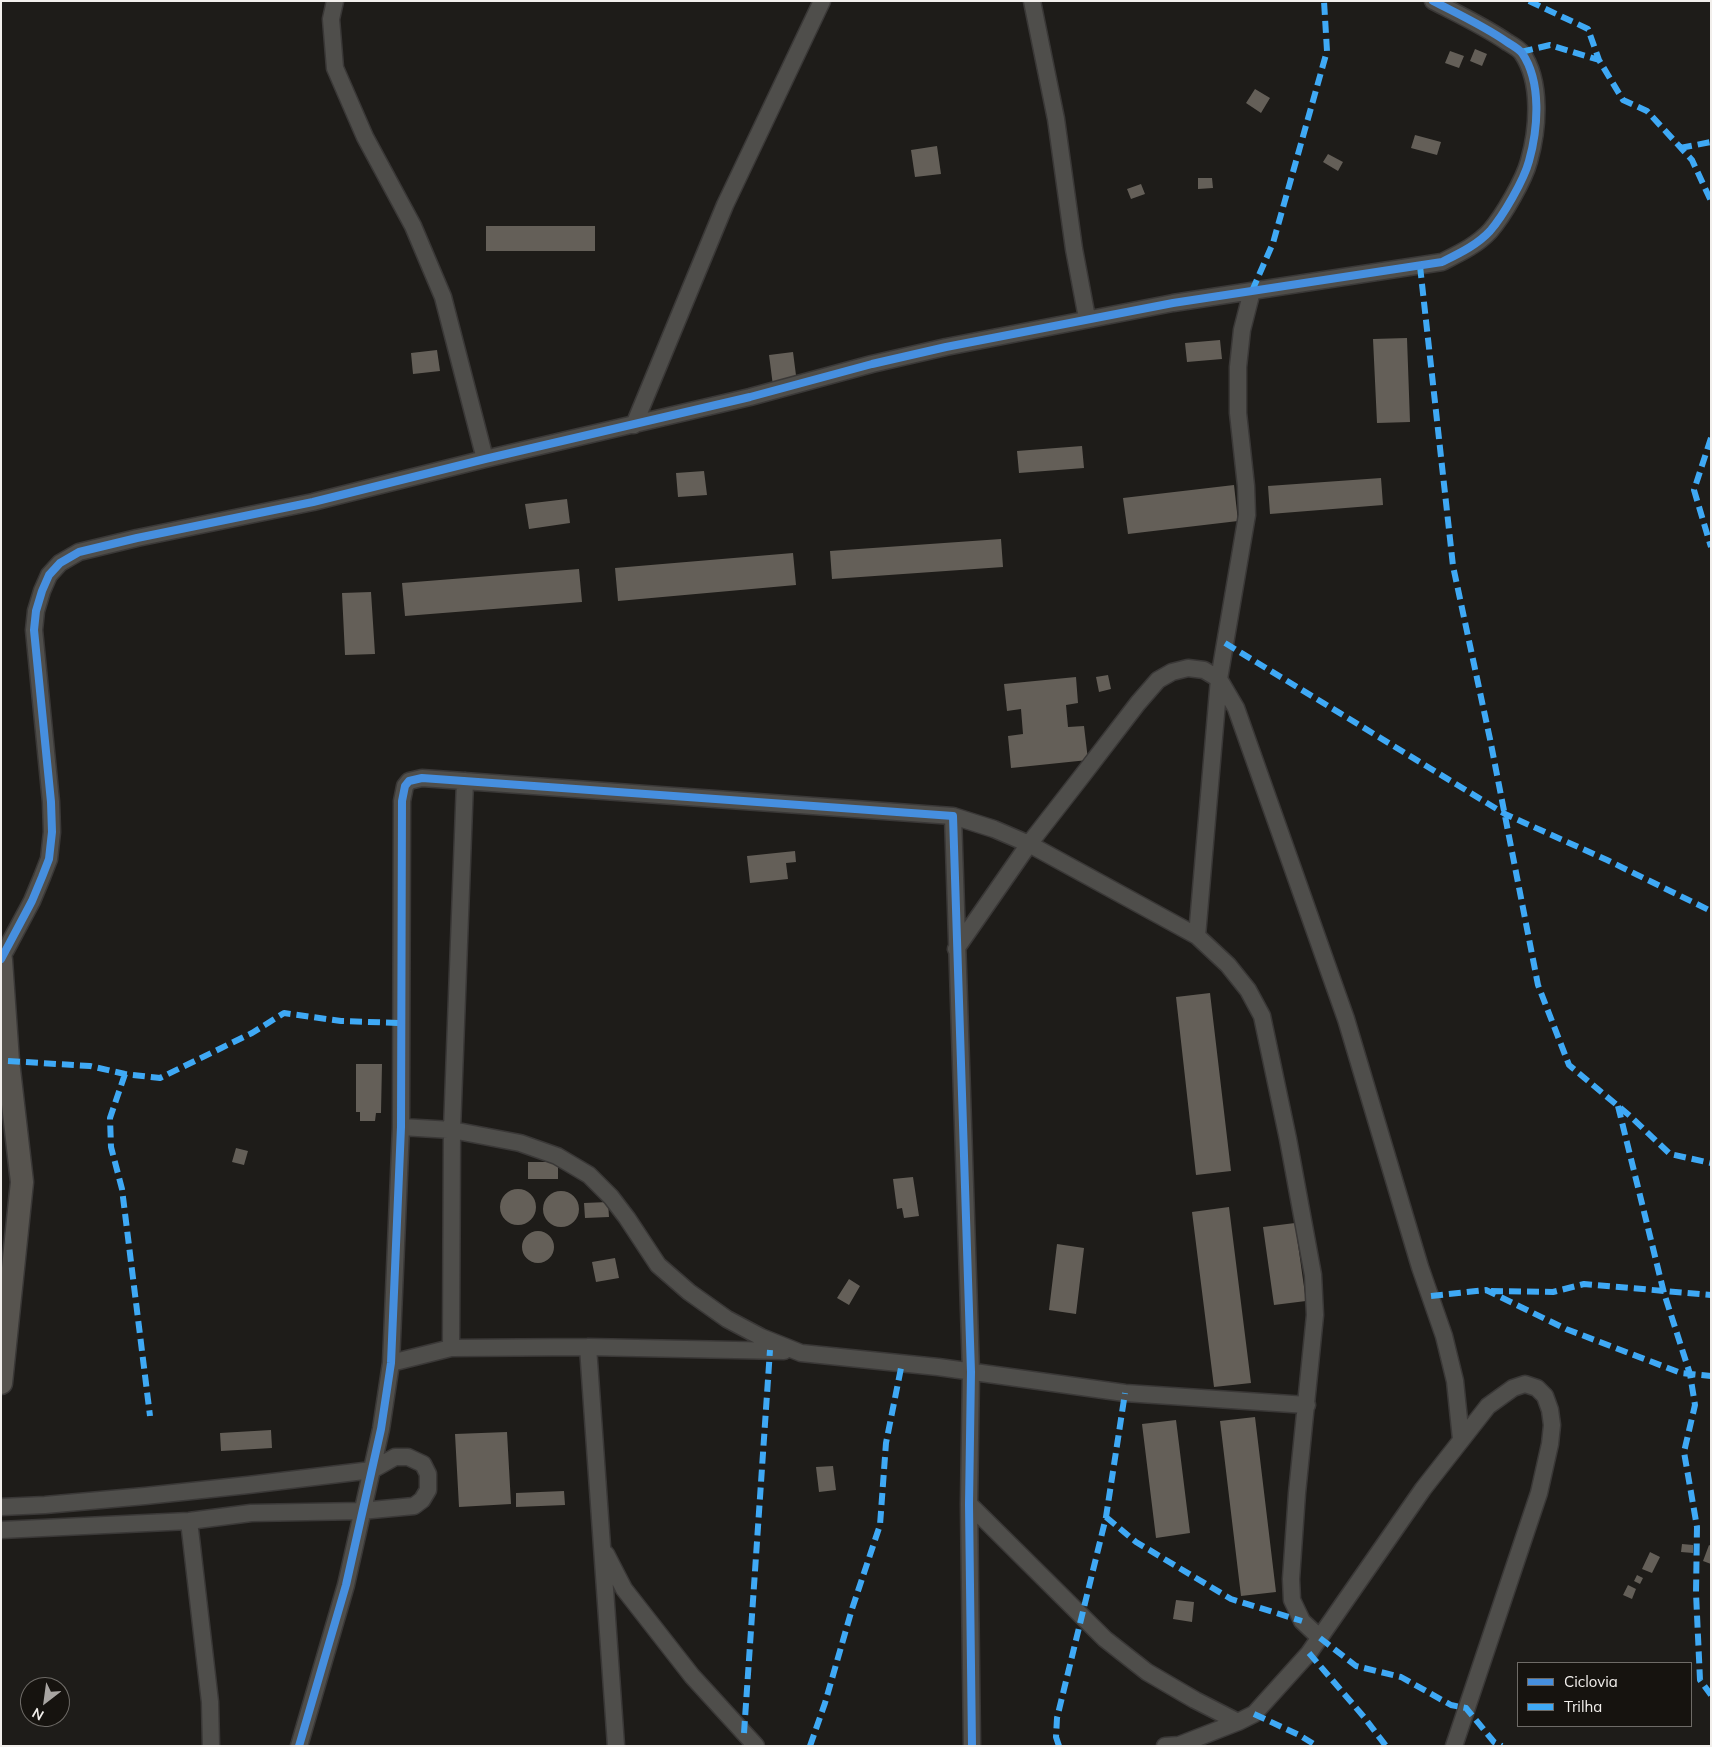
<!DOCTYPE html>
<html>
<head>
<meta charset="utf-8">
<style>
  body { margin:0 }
  #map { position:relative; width:1712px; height:1747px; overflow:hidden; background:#1e1c19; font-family:Mulish,sans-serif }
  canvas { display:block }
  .frame { position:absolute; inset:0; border:2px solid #f2efec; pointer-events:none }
  .legend { position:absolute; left:1517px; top:1662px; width:175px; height:65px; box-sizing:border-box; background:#16130f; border:1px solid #6e6b67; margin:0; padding:6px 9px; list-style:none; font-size:15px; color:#f2efec }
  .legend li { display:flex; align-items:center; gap:10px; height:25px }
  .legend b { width:25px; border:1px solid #6e6b67 }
  .north { position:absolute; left:20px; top:1677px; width:50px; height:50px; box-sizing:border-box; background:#16130f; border:1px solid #6e6b67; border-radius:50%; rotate:210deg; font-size:14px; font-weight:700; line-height:20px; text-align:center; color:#f2efec }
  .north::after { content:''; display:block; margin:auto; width:18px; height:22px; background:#a8a5a2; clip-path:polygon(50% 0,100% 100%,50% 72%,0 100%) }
</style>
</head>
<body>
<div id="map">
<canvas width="1712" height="1747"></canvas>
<div class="frame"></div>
<ul class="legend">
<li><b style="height:6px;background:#468fdf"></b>Ciclovia</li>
<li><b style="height:6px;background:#3fa9f5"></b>Trilha</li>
</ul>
<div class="north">N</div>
</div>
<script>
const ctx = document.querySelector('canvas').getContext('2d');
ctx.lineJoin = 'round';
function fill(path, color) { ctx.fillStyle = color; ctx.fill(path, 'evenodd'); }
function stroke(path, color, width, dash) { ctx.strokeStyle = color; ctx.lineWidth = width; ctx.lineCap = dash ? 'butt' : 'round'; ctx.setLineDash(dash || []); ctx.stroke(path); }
fill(new Path2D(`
  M1475,49L1487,54L1482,66L1470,61Z
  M1450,51L1464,56L1459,68L1445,63Z
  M1255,89L1270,98L1261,113L1246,103Z
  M1415,135L1441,142L1437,155L1411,148Z
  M937,146L941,174L915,177L911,150Z
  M1328,154L1343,162L1338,171L1323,162Z
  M1198,178H1212L1213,188L1198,189Z
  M1141,184L1145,194L1131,199L1127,189Z
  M486,226H595V251H486Z
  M1407,338L1410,422L1377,423L1373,339Z
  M1220,340L1222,359L1187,362L1185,343Z
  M437,350L440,371L413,374L411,353Z
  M793,352L797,383L773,386L769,355Z
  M1082,446L1084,468L1019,473L1017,451Z
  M704,471L707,495L678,497L676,473Z
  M1381,478L1383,505L1270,514L1268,486Z
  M1234,485L1238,521L1128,534L1123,498Z
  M567,499L570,523L529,529L525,504Z
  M1001,539L1003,567L832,579L830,551Z
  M793,553L796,585L618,601L615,568Z
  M579,569L582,602L405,616L402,583Z
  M371,592L375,654L345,655L342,593Z
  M1108,675L1111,689L1099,692L1096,677Z
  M1076,677L1078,703L1066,705L1068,727L1084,726L1088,760L1011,768L1008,736L1023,734L1021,709L1007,711L1004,684Z
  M795,851L796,862L786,863L788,879L750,883L747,856Z
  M1210,993L1231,1171L1196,1175L1176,997Z
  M356,1064H382L381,1113H376L375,1121H360V1112H356Z
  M236,1148L248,1151L244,1165L232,1162Z
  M528,1162H558V1179H528Z
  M913,1177L919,1216L904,1218L902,1208L897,1209L893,1179Z
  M500 1207a18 18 0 1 1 36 0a18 18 0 1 1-36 0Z
  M543 1209a18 18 0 1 1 36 0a18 18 0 1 1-36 0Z
  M608,1202L609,1217L585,1218L584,1203Z
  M1229,1207L1251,1383L1214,1387L1192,1212Z
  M1295,1223L1306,1301L1274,1305L1263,1227Z
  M522 1247a16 16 0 1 1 32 0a16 16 0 1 1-32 0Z
  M1057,1244L1084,1248L1076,1314L1049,1310Z
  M615,1258L619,1278L596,1282L592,1262Z
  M849,1279L860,1286L849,1305L837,1298Z
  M1255,1417L1276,1592L1241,1596L1220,1421Z
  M1176,1420L1190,1533L1156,1538L1142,1424Z
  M271,1430L272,1448L221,1451L220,1433Z
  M507,1432L511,1504L459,1507L455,1434Z
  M833,1466L836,1490L819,1492L816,1467Z
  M564,1491L565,1505L516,1507V1493Z
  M1682,1544L1693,1545V1553L1681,1552Z
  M1709,1545L1711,1546V1564L1703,1561Z
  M1650,1552L1660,1557L1652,1573L1642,1569Z
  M1637,1575L1643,1578L1640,1584L1634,1581Z
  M1628,1585L1636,1589L1632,1599L1623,1595Z
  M1176,1600L1194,1602L1192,1622L1173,1619Z`), '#645f58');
const street = new Path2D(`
  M335,1L331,19L335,68L365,137L413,226L443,297L485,459
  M1032,1L1056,119L1074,249L1087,318
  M634,425L725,205L822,1
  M953,816L994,829L1029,844L1197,936L1228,965L1248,990L1262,1016L1288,1139L1313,1275L1315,1315L1297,1493L1291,1579L1292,1600L1302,1621L1320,1638
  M1197,936L1219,679L1247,515L1246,486L1238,413V367L1242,330L1252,291
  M956,949L1029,844L1082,776L1138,703L1158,680L1172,672L1188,668L1204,670L1219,679L1236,708L1346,1019L1420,1267L1444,1336L1455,1381L1461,1439
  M1,959L32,901L42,877L49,859L52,832L51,802L34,630L36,611L42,591L49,575L60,563L79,552L137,538L313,502L485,459L750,397L872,364L946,347L1173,303L1442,262C1460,253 1477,245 1490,231C1503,216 1524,180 1529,161C1538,129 1542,82 1522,53C1519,49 1512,45 1507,42C1484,26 1458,14 1433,1
  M401,1127L452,1130L520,1143L557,1156L589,1175L611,1197L627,1218L658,1265L689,1292L727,1319L761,1337L801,1353L938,1367L1125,1393L1307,1405
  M588,1347L616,1746
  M451,1348L452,1130L465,781
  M391,1363L451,1348L588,1347L784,1351
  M969,1504L1105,1639L1147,1672L1195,1700L1238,1722L1254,1714L1309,1653L1423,1489L1488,1406L1513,1388L1525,1384L1537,1388L1545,1396L1550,1410L1552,1425L1550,1444L1539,1493L1454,1746
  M1,1507L45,1505L145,1496L248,1485L372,1470L395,1457H408L423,1464L428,1474V1490L422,1500L414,1506L361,1511L251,1513L189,1521L1,1530
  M189,1521L210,1702L211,1746
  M606,1554L624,1589L692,1676L756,1746
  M299,1746L346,1585L381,1429L391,1363L401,1127L402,801L405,786L409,781L422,778L953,816L971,1372L969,1504L972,1746
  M1165,1746L1179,1745L1238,1722`);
const secondary = new Path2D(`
  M1,960L8,1061L22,1182L1,1383`);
stroke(street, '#3a3837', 19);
stroke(secondary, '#3a3837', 25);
stroke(street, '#4f4e4b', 16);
stroke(secondary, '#57544f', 22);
stroke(new Path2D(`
  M1529,1L1588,29L1599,60
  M1521,52L1550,45L1599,60L1623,100L1647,111L1692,160L1711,201
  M1680,148L1711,142
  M1420,266L1453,566L1490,739L1538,985L1569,1065L1630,1116L1670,1154L1711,1163
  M1252,291L1273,243L1327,51L1324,1
  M1711,438L1694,490L1711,547
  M1225,643L1505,814L1607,860L1711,911
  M8,1061L90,1066L125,1074L160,1078L252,1033L284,1013L341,1021L401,1023
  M125,1074L110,1118L111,1147L122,1189L150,1416
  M1618,1106L1664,1293L1690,1374L1695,1405L1684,1452L1697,1527L1696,1593L1700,1680L1711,1695
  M1491,1291L1553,1292L1584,1284L1711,1295
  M1431,1296L1486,1290L1566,1329L1681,1373L1711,1376
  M1106,1517L1136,1542L1231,1599L1302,1621
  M1320,1638L1356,1666L1401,1677L1451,1705L1466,1708L1494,1742L1502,1746
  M1309,1653L1364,1717L1386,1746
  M1254,1714L1299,1735L1317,1746
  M744,1733L770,1350
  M810,1746L825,1703L852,1609L880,1525L886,1443L902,1363
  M1059,1746L1056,1737L1057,1718L1106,1517L1125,1393`), '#3fa9f5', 6, [12, 6]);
stroke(new Path2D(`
  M1,959L32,901L42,877L49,859L52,832L51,802L34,630L36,611L42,591L49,575L60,563L79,552L137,538L313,502L485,459L750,397L872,364L946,347L1173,303L1442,262C1460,253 1477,245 1490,231C1503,216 1524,180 1529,161C1538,129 1542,82 1522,53C1519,49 1512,45 1507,42C1484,26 1458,14 1433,1
  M299,1746L346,1585L381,1429L391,1363L401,1127L402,801L405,786L409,781L422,778L953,816L971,1372L969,1504L972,1746`), '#468fdf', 8);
</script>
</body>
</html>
